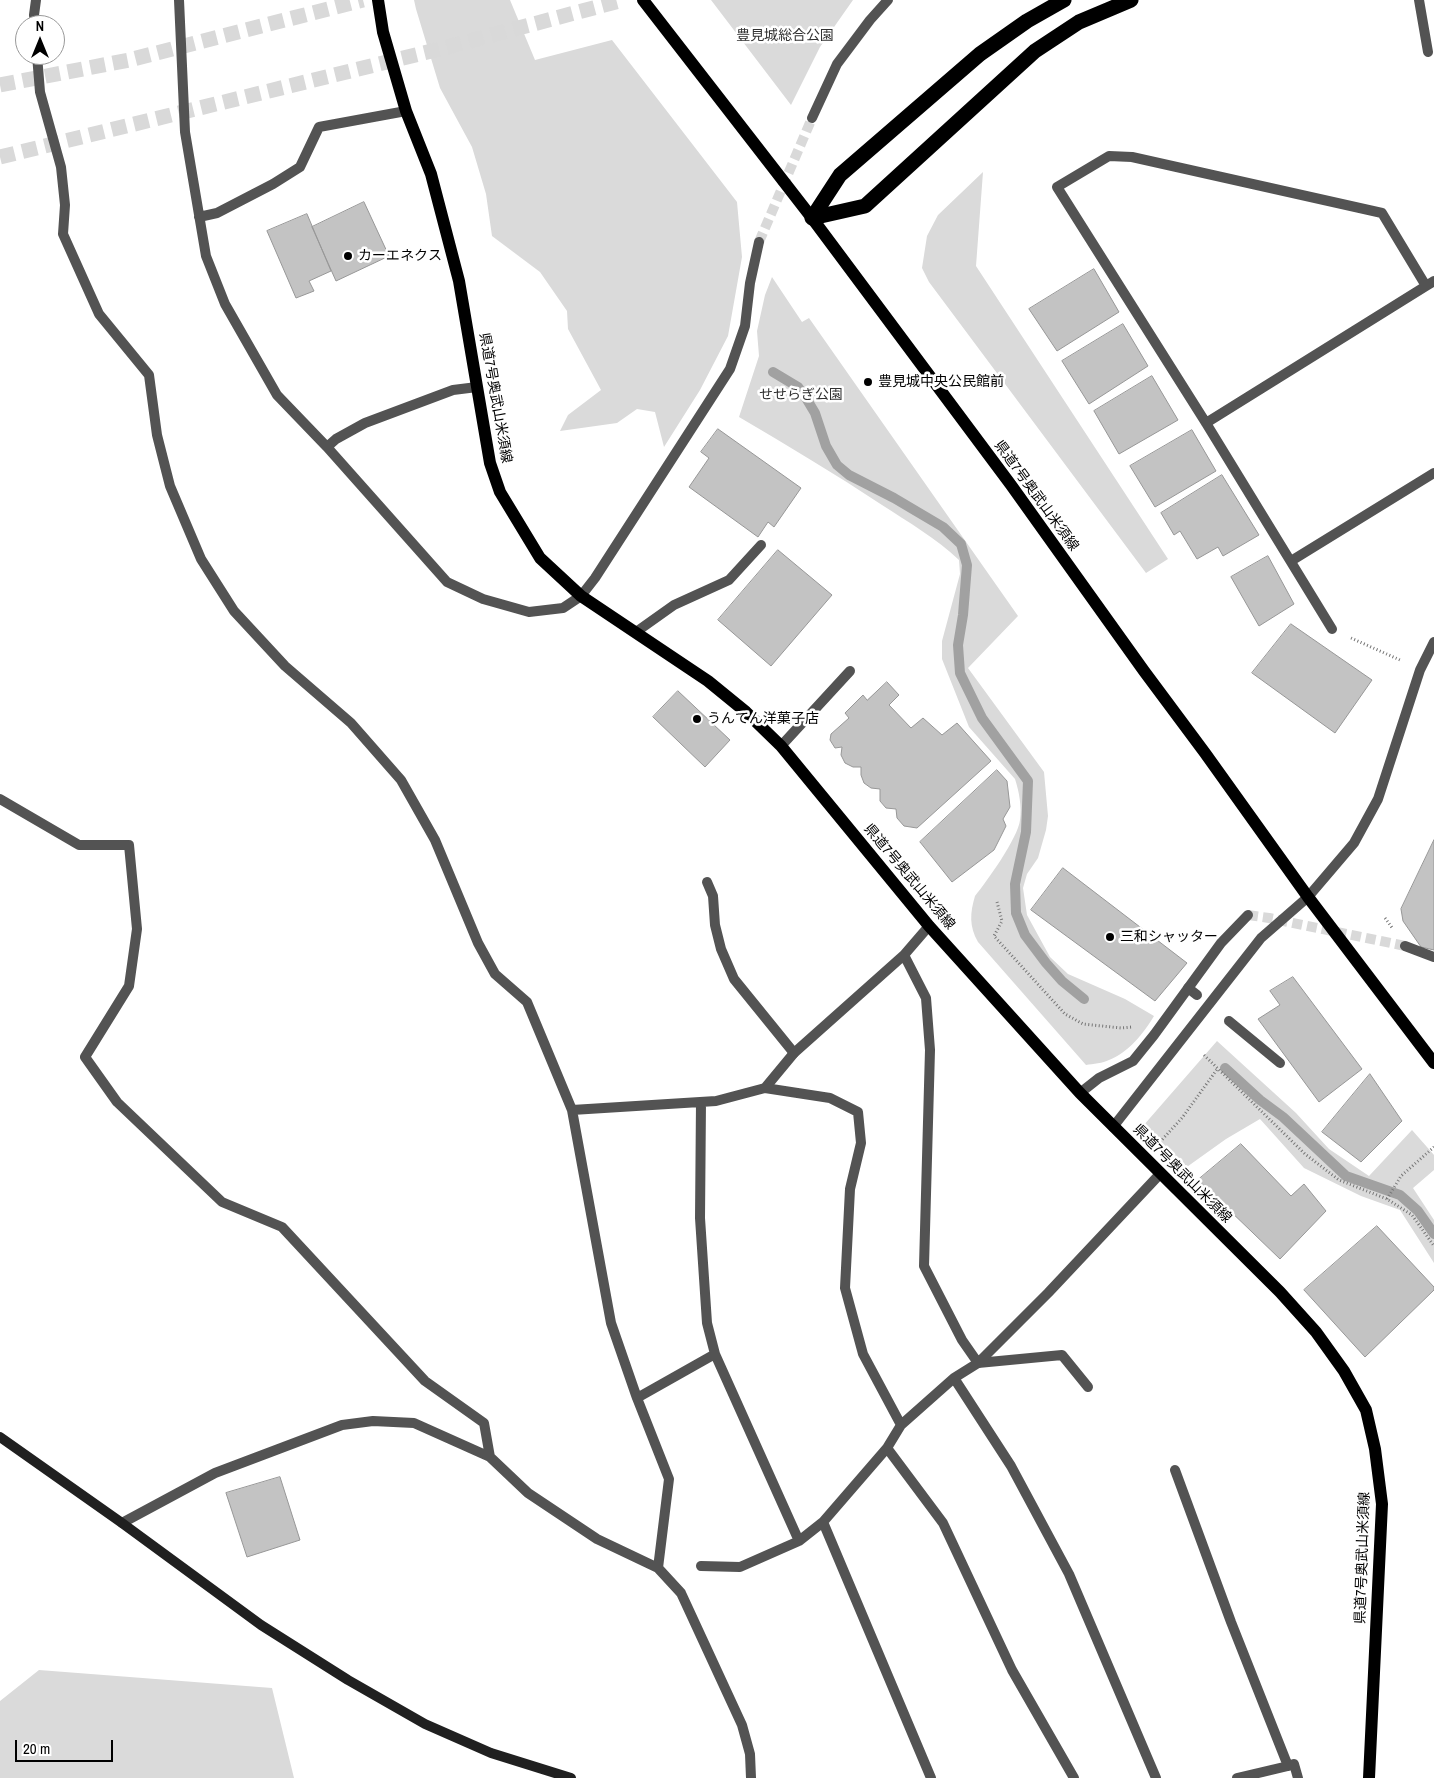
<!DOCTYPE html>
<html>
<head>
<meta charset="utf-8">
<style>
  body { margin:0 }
  #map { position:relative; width:1434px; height:1778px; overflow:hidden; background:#fff; font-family:"Archivo Narrow",sans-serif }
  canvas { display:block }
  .north { position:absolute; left:15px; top:15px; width:50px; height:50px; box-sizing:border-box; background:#fff; border:1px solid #999; border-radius:50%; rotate:0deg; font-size:14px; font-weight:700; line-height:20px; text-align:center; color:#000 }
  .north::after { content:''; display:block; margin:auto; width:18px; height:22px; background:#000; clip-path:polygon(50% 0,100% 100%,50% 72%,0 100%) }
  .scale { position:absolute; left:15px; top:1740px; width:98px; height:22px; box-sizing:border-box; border:2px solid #000; border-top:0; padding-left:6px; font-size:15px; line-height:18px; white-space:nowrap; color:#000; -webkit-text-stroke:4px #fff; paint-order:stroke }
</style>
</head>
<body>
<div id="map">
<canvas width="1434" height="1778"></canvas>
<div class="north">N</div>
<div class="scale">20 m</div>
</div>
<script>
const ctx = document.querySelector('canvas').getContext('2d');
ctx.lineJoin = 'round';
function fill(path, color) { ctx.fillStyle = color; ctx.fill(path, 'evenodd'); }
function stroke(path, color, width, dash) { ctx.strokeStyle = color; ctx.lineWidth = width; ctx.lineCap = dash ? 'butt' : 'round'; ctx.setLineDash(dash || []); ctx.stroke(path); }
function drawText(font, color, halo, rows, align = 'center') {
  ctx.font = font + ' "Archivo Narrow","Noto Sans JP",sans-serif'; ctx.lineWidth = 5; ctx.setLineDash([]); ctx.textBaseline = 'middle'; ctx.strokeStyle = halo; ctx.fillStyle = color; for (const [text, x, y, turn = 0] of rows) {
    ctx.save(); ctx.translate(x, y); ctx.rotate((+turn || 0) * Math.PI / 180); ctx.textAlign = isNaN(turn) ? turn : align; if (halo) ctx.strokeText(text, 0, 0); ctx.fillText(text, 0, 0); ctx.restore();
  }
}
fill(new Path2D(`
  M414,0H510L535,60L612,40L737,202L742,257L728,336L700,390L664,447L655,412L637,409L617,423L560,431L568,415L601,390L568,329L567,311L540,272L492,236L486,194L472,147L440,88L416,9Z
  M711,0H853L820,47L791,105Z
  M983,172L976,266L1168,559L1146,573L929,282L922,268L927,236L938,215Z
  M772,277L802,322L809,318L1018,616L968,668L1044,772L1048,816L1046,830L1038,858L1027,874L1023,888L1027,915L1050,957L1068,974L1125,999L1154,1016C1144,1033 1128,1053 1109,1060C1103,1063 1093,1064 1086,1065L978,942C969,926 970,913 975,896C987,881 1018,838 1020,820C1022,807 1019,791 1015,779L969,727L942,659V641L960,574L959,560C936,538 908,522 882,505C835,474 787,445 739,417L759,356L757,331L765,295Z
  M1217,1041L1296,1113L1329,1149L1369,1176L1412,1130L1434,1155V1170L1413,1188L1434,1220V1263L1400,1210L1361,1196L1304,1168L1260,1119L1226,1139L1184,1169L1143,1126Z
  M39,1670L272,1688L294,1778H0V1701Z`), '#dadada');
stroke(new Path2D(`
  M773,372L798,387L806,398L815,413L826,446L837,465L849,475L894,498L943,527L961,544L967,565L963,615L958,645L960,673L982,718L1028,781L1026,832L1015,884L1016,913L1025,935L1046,963L1062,981L1084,999
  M1225,1068L1260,1100L1283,1117L1346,1176L1400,1195L1418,1211L1434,1234`), '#a1a1a1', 10);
const building = new Path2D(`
  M364,202L389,256L336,281L312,227Z
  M307,214L331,271L309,281L314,291L296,298L267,231Z
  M1094,269L1119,312L1057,351L1029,309Z
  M1123,324L1148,366L1089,404L1062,361Z
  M1152,376L1178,420L1119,454L1094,411Z
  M718,429L801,488L774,527L768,522L758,537L689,487L709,458L701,452Z
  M1192,430L1216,471L1155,507L1130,466Z
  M1222,475L1259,535L1223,556L1218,547L1197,559L1180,531L1174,535L1161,513Z
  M778,550L832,595L771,666L718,620Z
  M1268,556L1294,604L1259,626L1231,577Z
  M1291,624L1372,680L1335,733L1252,673Z
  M887,682L899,695L889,705L911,728L923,718L942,735L957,723L991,761L917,828L904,826L897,818L896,809L886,808L880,801V789L871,788L864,783L861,775V767H853L845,763L841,755L842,747L835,748L830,740L831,734L849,718L845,713L863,695L867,700Z
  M678,691L730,740L705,767L653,717Z
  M997,770L1007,781L1010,807L1003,819L1006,826L994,850L952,882L920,842Z
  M1434,840V950L1421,947L1403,921L1401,909Z
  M1063,868L1187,963L1155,1001L1031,910Z
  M1293,977L1362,1069L1319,1102L1258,1019L1280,1005L1270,991Z
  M1370,1074L1402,1121L1361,1162L1322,1132Z
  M1241,1144L1291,1196L1304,1184L1326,1211L1280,1259L1198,1180Z
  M1377,1226L1434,1287V1290L1365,1357L1304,1290Z
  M280,1477L300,1540L247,1557L226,1493Z`);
fill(building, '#c3c3c3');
stroke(building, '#979797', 1);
stroke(new Path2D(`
  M759,242L812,118
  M1248,915L1269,918L1405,946`), '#d9d9d9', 10, [10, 5]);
stroke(new Path2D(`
  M0,85L129,60L363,0
  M0,157L440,49L623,0`), '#d9d9d9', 15, [15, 8]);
stroke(new Path2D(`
  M1351,638L1400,660
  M997,902L1002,921L994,936L1065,1014L1083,1024L1121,1028L1132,1027
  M1385,918L1393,929
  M1204,1055L1305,1154L1339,1180L1387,1199L1412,1215L1434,1246
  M1160,1142L1182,1118L1218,1068
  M1387,1199L1401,1176L1434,1147`), '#757575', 3, [1, 2.5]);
stroke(new Path2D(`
  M636,632L674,605L729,580L761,545
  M781,746L850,671
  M707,882L713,896L715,925L721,949L734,979L794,1053
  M1188,988L1197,995
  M1229,1021L1280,1063
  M978,1363L1062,1355L1088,1387`), '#535353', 10);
stroke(new Path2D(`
  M179,0L185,132L206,256L225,304L277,395L327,447L447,582L483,599L529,612L563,608L581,596L595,578L730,369L745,326L750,283L759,242
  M1419,0L1428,52
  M35,25L34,15L36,0
  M37,55L40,92L61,167L65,205L63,234L99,314L149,375L157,435L170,486L201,559L234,611L285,666L351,723L401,780L435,840L478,943L495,974L527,1002L572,1110L611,1323L637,1398L669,1479L658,1568L681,1593L742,1725L750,1754L751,1778
  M812,118L837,64L870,20L888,0
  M199,217L217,213L273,184L300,167L319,127L406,111
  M1206,423L1426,286
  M327,447L336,439L365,423L453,390L477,387
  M1291,561L1434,473
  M1332,629L1206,423L1057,187L1109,156L1132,157L1382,213L1426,286L1434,281
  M0,799L79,845H129L137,929L129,986L85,1057L117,1102L222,1202L282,1227L425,1381L484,1423L490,1457
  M1405,946L1434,957
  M904,955L926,998L930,1050L924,1266L962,1340L978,1363
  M765,1088L794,1053L904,955L929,926
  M1080,1093L1099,1078L1133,1061L1154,1035L1221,943L1248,915
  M701,1102L700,1218L707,1323L715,1354L799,1541
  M572,1110L716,1101L765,1088L830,1098L858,1112L861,1143L850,1189L845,1288L863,1354L901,1425
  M1113,1127L1261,938L1308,897L1354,843L1378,799L1420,670L1434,642
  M954,1378L1011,1466L1069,1574L1156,1778
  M637,1398L715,1354
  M887,1448L943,1523L1012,1670L1074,1778
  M1175,1470L1231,1622L1288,1766L1294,1764L1298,1778
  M823,1522L931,1778
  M122,1523L215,1473L342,1425L373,1421L414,1423L490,1457L528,1493L597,1539L658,1568
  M701,1566L740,1567L799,1541L823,1522L887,1448L901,1425L954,1378L978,1363L1048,1293L1160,1174
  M1237,1778L1288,1766`), '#535353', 10);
stroke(new Path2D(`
  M0,1437L122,1523L261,1625L348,1680L425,1724L491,1753L571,1778`), '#202020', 10);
stroke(new Path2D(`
  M378,0L383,32L406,111L431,174L459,281L490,463L500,492L540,558L581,596L708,681L746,712L781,746L929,926L1080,1093L1280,1292L1316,1332L1344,1371L1366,1410L1375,1449L1382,1504L1369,1778
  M643,0L812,218L1011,485L1144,671L1205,753L1308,897L1434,1063`), '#000', 12);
stroke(new Path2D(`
  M812,218L865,206L1035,51L1079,22L1131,0
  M812,218L840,175L980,54L1027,21L1064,0`), '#000', 15);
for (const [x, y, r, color] of [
  [348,256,5,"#000"],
  [868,382,5,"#000"],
  [697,719,5,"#000"],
  [1110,937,5,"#000"]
]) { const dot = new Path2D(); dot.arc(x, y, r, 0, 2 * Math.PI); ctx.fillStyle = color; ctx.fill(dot); stroke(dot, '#fff', 2); }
drawText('14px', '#313131', '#fff', [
  ["豊見城総合公園",785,36],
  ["せせらぎ公園",801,395]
]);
drawText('14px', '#000', '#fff', [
  ["カーエネクス",358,256],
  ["豊見城中央公民館前",878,382],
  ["うんてん洋菓子店",707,719],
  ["三和シャッター",1120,937]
], 'left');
drawText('14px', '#000', '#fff', [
  ["県道7号奥武山米須線",495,398,80],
  ["県道7号奥武山米須線",1036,496,54],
  ["県道7号奥武山米須線",909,877,50],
  ["県道7号奥武山米須線",1182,1174,45],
  ["県道7号奥武山米須線",1363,1558,-88]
]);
</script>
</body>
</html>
